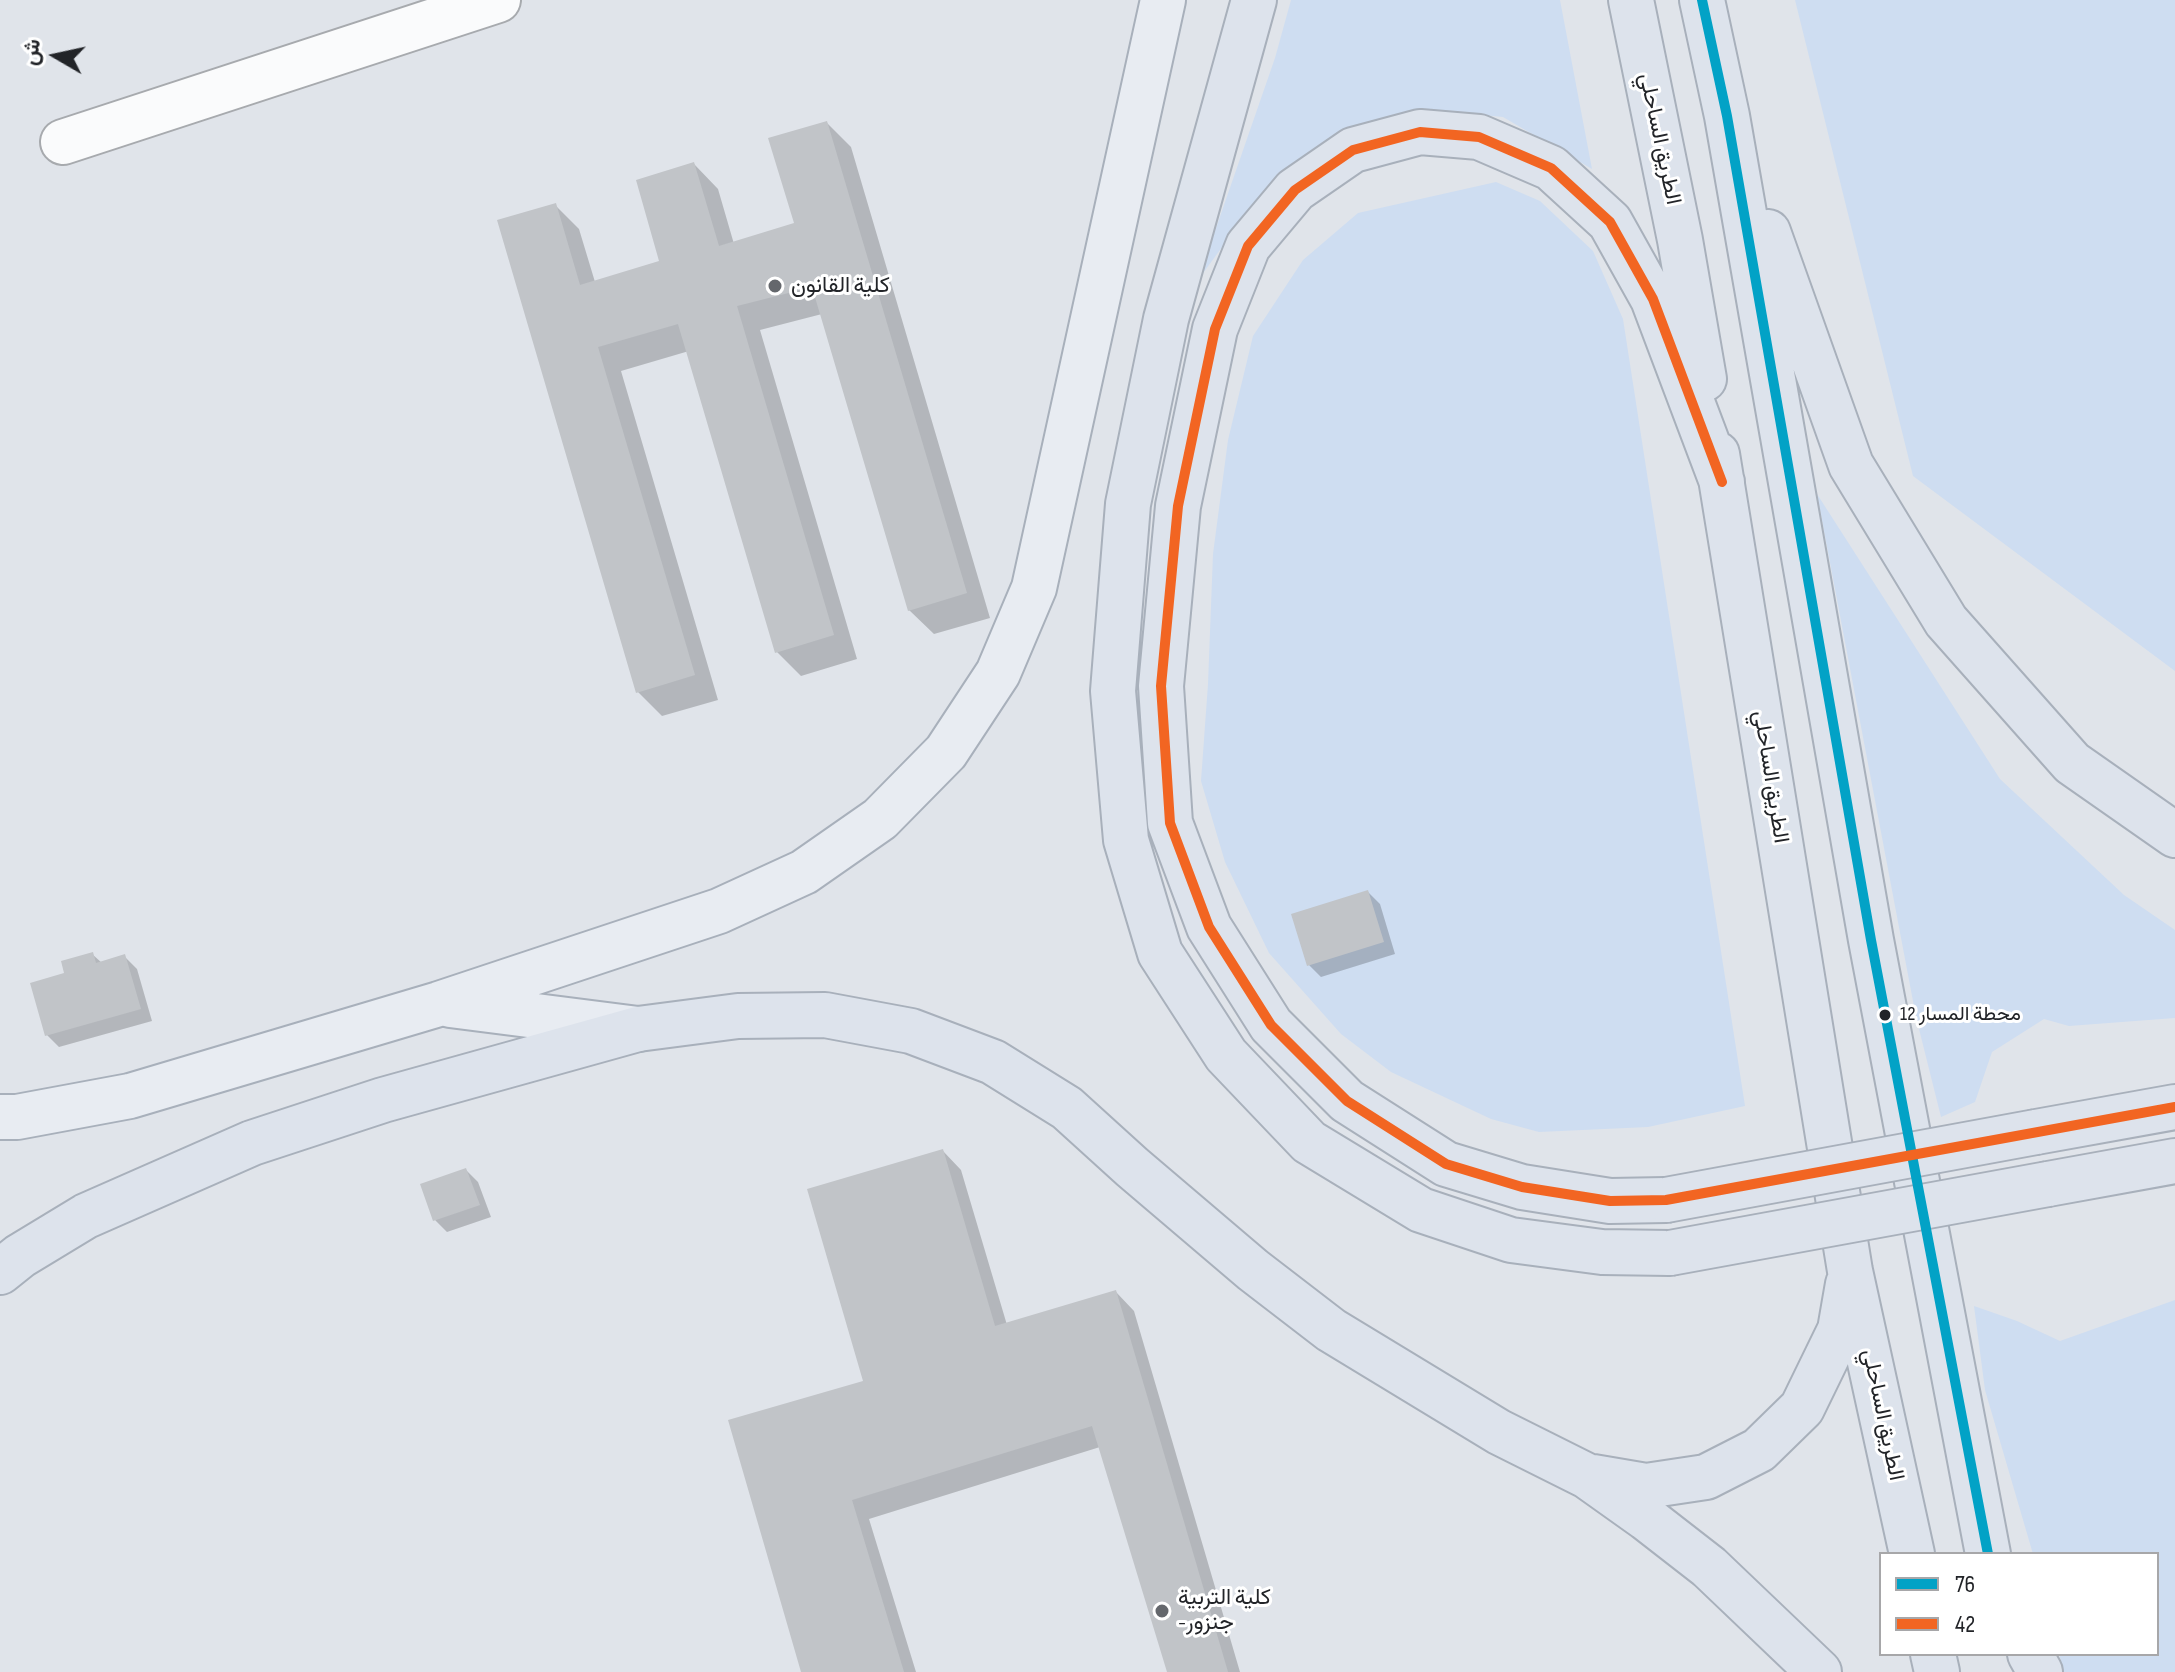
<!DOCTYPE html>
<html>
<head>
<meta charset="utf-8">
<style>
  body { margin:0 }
  #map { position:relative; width:2175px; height:1672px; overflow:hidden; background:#e0e4ea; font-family:"Sofia Sans Condensed",Vazirmatn,sans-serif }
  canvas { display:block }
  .legend { position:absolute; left:1879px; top:1552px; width:280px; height:104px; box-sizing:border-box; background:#fff; border:2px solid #a7a7a9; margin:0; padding:10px 14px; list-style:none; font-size:24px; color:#222428 }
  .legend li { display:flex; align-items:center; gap:16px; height:40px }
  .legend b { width:40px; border:2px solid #a7a7a9 }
  .north { position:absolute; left:16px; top:16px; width:80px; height:80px; -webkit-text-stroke:6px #fff; paint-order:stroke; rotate:279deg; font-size:22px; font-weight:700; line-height:32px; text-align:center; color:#222428 }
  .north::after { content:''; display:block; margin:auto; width:28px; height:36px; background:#222428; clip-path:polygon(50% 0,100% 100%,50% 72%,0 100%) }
</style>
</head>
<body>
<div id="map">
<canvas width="2175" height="1672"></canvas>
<ul class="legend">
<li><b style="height:10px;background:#02a2c6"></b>76</li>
<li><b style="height:10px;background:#f26522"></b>42</li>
</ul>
<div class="north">ش</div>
</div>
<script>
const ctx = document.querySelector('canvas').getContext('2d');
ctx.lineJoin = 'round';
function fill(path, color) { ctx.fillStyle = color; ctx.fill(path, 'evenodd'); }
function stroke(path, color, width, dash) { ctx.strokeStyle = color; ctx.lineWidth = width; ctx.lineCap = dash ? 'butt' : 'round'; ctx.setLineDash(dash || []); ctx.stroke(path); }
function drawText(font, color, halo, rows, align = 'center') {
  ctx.font = font + ' "Sofia Sans Condensed",Vazirmatn,sans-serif'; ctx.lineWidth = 6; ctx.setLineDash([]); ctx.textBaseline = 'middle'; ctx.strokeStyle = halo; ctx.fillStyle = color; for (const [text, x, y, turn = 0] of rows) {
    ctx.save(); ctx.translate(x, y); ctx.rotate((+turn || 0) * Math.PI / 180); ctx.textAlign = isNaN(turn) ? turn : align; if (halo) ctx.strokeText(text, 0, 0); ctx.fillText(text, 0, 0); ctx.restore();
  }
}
fill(new Path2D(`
  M1291,0H1560L1592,169L1503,117L1430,110L1364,125L1318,148L1258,198L1198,280L1275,58Z
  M1795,0H2175V671L1913,476Z
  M1496,182L1540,201L1593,251L1623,319L1745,1106L1648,1127L1539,1132L1491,1119L1391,1072L1341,1034L1269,953L1225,862L1201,781L1208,684L1213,554L1228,440L1253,336L1303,260L1358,213Z
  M1817,494L2000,779L2124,895L2175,930V1018L2069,1026L2044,1019L1992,1052L1975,1102L1941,1117L1916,1017Z
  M2175,1300V1672H2064L2059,1654H2157V1554H2033L1985,1390L1974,1306L2017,1321L2060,1341Z`), '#ceddf1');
fill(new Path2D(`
  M827,123L851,147L990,618L934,634L909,610L822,314L760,330L857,659L801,676L777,652L689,351L621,371L718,700L662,716L638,692L555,205L579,229L595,282L662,262L694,164L718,189L734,244L796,225Z
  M1368,892L1380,904L1395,954L1321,977L1309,965Z
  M92,954L102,963L125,957L137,969L152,1021L59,1047L47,1035L67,974Z
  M943,1151L961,1170L1007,1325L1116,1292L1134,1311L1240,1672H1169L1100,1447L869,1519L916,1672H803L865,1382Z
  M466,1170L478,1182L491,1217L447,1232L435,1220Z`), '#0003');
fill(new Path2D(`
  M827,121L967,593L908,611L812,287L737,306L834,635L775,653L678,324L598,347L695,675L636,693L497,220L556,203L580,285L659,261L636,180L694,162L719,246L794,223L768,138Z
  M1368,890L1384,942L1307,966L1291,914Z
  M93,952L96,963L125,954L141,1009L45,1036L30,983L64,973L61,961Z
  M943,1149L995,1326L1116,1290L1228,1672H1167L1092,1426L852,1500L904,1672H801L728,1420L863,1381L807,1189Z
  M466,1168L480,1205L433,1221L420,1184Z`), '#c1c4c8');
const minor = new Path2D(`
  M63,142L498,0`);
const major = new Path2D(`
  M450,1005L638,1029
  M0,1117H17L130,1096L439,1004L719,911L804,872L880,819L946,752L998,673L1034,588L1163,0`);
const highway = new Path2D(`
  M1254,0L1166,319L1128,504L1113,691L1126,840L1160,953L1226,1055L1309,1142L1421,1210L1511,1240L1602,1252L1670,1253
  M1631,0L1680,240L1704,379
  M1702,0L1727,116L1871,940L1988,1554
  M1768,232L1851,465L1946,621L2072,763L2175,835
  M1717,454L1850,1271L1912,1554
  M2036,1132L2175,1107
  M2048,1184L2175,1161
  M1666,1200L1610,1201L1522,1187L1446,1164L1347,1101L1271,1025L1209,927L1170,823L1161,686L1178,506L1215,329L1248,246L1295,190L1353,150L1420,132L1479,137L1551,168L1610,222L1653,299L1722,482
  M0,1272L20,1256L86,1216L252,1143L383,1100L638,1029L738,1016L825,1015L911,1031L993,1062L1067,1108L1132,1167L1253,1270L1331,1330L1499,1432L1587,1476L1646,1518L1709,1567L1819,1672
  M1593,1477L1646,1486L1706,1477L1759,1450L1802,1408L1840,1330L1848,1284
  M1933,1654L1937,1672
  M2030,1654L2040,1672`);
stroke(minor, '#a7aaae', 48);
stroke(major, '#a8b0bb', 48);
stroke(highway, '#a8b0bb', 48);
stroke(minor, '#fafbfc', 44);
stroke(major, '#e8ecf2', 44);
stroke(highway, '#dde3ec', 44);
const highwayBridge = new Path2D(`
  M1666,1200L2036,1132
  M1670,1253L2048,1184`);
stroke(highwayBridge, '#a8b0bb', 48, []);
stroke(highwayBridge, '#dde3ec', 44);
stroke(new Path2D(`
  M1702,0L1727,116L1871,940L1988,1554`), '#02a2c6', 10);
stroke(new Path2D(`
  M1722,482L1653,299L1610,222L1551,168L1479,137L1420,132L1353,150L1295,190L1248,246L1215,329L1178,506L1161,686L1170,823L1209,927L1271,1025L1347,1101L1446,1164L1522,1187L1610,1201L1666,1200L2175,1107`), '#f26522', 10);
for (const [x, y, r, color] of [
  [775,286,8,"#64676c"],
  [1885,1015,7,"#222428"],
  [1162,1611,8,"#64676c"]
]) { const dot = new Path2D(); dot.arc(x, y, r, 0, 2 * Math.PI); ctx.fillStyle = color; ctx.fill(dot); stroke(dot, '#fff', 3); }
drawText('20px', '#222428', '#fff', [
  ["محطة المسار 12",1900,1015]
], 'left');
drawText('22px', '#222428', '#fff', [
  ["الطريق الساحلي",1659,139,78],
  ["الطريق الساحلي",1770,777,81],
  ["الطريق الساحلي",1882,1415,78]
]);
drawText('22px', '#222428', '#fff', [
  ["كلية القانون",791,286],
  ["كلية التربية",1178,1598],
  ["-جنزور",1178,1623]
], 'left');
</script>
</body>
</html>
